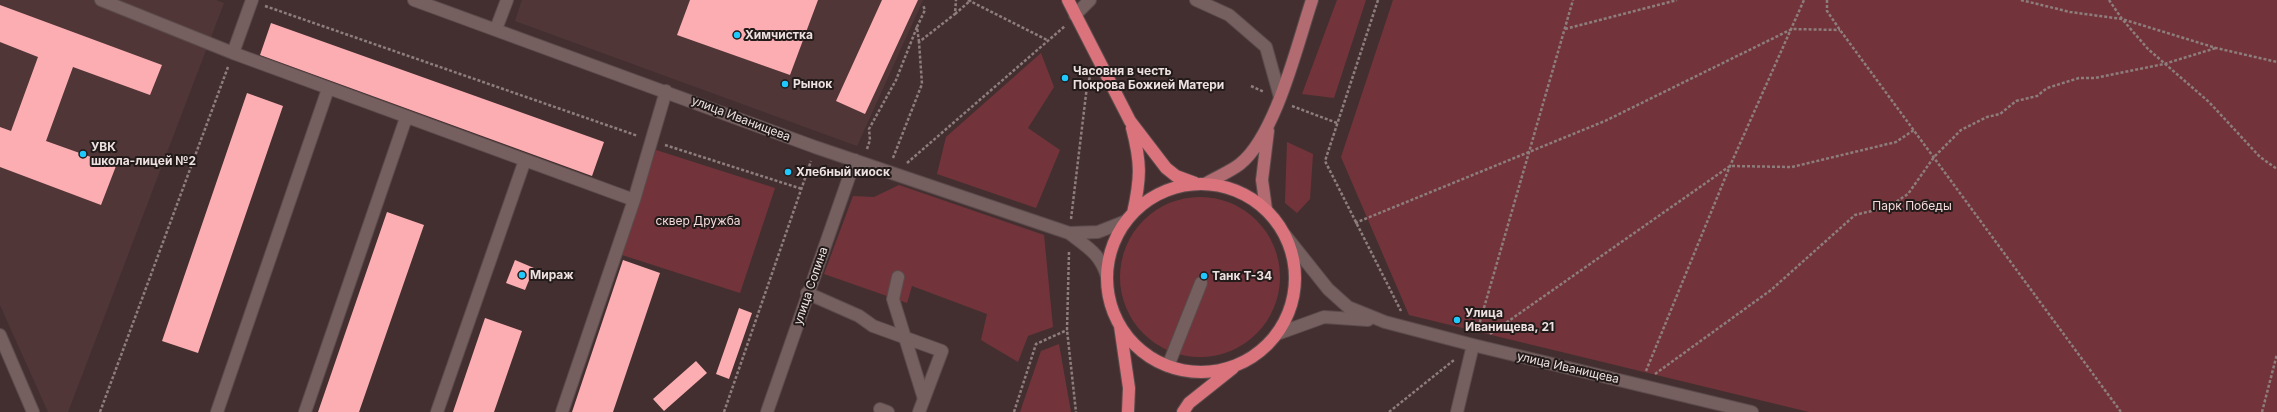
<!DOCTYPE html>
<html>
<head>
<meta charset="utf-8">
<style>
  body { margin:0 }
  canvas { display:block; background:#432f30 }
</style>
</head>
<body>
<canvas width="2277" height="412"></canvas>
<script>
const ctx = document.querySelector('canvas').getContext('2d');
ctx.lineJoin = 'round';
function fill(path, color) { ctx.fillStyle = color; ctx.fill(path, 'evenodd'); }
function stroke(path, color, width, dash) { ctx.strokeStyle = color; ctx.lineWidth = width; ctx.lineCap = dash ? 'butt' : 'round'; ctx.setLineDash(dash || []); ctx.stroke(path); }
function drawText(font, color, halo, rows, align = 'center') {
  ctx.font = font + ' Inter,sans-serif'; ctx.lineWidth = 4; ctx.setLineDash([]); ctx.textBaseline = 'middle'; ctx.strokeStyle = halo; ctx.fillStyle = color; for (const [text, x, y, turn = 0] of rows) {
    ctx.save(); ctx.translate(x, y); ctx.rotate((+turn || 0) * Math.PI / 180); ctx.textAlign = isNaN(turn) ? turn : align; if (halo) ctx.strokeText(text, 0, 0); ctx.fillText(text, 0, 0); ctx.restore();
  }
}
fill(new Path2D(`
  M0,0H216L224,3L68,412H48L0,305Z
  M522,0H923L857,146L515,21Z`), '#513638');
fill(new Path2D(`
  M1337,0H1366L1334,98L1302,94Z
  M1393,0H2277V412H1809L1409,315L1341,157Z
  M1041,53L1054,87L1028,128L1060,150L1036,208L937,174L946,137Z
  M1287,142L1313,154L1310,199L1297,213L1285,203Z
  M656,150L775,188L740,293L622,255Z
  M899,185L1044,235L1053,327L1028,336L1018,362L981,340L987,314L912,286L907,303L824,274L853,196L874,197Z
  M1120 277a80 80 0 1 1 160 0a80 80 0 1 1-160 0Z
  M1059,344L1071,412H1020L1041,351Z`), '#72343a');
fill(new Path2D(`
  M690,0H818L790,75L677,35Z
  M882,0H918L865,114L836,101Z
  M0,5L162,65L150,95L73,67L46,141L116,166L101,205L0,167V127L11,131L38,57L0,42Z
  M271,23L604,142L592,176L260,55Z
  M247,93L283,106L198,353L162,341Z
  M387,212L424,225L359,412H318Z
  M515,260L534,268L525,290L506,283Z
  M623,260L660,273L613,412H572Z
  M739,308L752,313L729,379L716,374Z
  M485,318L522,331L494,412H453Z
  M696,361L707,373L664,411L653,399Z`), '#fcadb2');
const minor = new Path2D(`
  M101,0L233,53L252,0
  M414,0L815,147L1069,233C1087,247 1101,254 1107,277
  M1196,0L1229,15L1266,47L1280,97
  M1075,15L1090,0
  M496,29L507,0
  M233,53L634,200
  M1069,233L1098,232L1126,221
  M1285,235L1328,289L1348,307L1385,322L1473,345L1752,412
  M898,277L893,299L924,399
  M807,293L859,316L873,326L942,351L919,412
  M1277,334L1324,317L1368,320
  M0,335L33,412
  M1168,366L1201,283
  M880,409L888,412
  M217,412L328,89
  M305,412L406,118
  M437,412L525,160
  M562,412L634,200L666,91
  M767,412L855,160
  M1457,412L1473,345`);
const major = new Path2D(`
  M1205,184C1216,177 1230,172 1240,164C1276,135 1297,45 1312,0
  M1266,209L1262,180L1268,131`);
const highway = new Path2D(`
  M1068,0L1130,121L1166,168L1176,176L1195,183
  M1132,128C1141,162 1141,178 1133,213
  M1107 278a94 94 0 1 1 188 0a94 94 0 1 1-188 0Z
  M1120,326L1129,388L1128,412
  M1183,412L1189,403L1233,368`);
stroke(minor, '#5c4b4c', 14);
stroke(major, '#5c4b4c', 14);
stroke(highway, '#5c4b4c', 14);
stroke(new Path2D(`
  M968,0L1049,41
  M1378,0L1325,161L1401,311
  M1827,0V11L1840,30L2121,412
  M2021,0L2070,12L2122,19L2216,48L2277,62
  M2109,0L2122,19L2148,49L2209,102L2260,157L2277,169
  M265,6L638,136
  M955,14L971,0
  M1565,29L1677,0
  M919,42L917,27L925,10L923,5
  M1251,86L1264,92
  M1292,106L1337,123
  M665,145L802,189
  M867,149L870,140L869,129L896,80L917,27
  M893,158L922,84L919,42L955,14L956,0
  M907,163L1065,26
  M1071,219L1087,86L1090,77
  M1355,223L1605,121L1792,29L1840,30
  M1069,252L1067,330L1076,412
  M1477,332L1573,0
  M1490,334L1730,166L1792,167L1896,142L1914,130
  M1646,371L1730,166L1804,0
  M1655,374L1771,290L1855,215L1888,207L1908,194L1934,157L1961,130L1987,117L2000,114L2016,101L2037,96L2047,88L2079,78H2095L2164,64L2216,48
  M100,412L228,67
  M724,412L811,161
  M1014,412L1036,344L1067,330
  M1389,412L1454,360
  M2262,412L2277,354`), '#8e7d7d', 2.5, [3, 2]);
stroke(minor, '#755f5f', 12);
stroke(major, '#b26b70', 12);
stroke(highway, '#db737c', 12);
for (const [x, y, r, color] of [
  [737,35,4,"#1fc9fd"],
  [1065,78,4,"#1fc9fd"],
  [785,84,4,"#1fc9fd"],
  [83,154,4,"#1fc9fd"],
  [788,172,4,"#1fc9fd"],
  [522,275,4,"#1fc9fd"],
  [1204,276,4,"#1fc9fd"],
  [1457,320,4,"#1fc9fd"]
]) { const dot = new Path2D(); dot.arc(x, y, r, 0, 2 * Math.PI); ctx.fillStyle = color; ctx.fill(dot); stroke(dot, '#231a1a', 1.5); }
drawText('bold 12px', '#ede0e0', '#231a1a', [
  ["Химчистка",745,35],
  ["Часовня в честь",1073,71],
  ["Покрова Божией Матери",1073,85],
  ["Рынок",793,84],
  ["УВК",91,147],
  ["школа-лицей №2",91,161],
  ["Хлебный киоск",796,172],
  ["Мираж",530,275],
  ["Танк Т-34",1212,276],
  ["Улица",1465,313],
  ["Иванищева, 21",1465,327]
], 'left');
drawText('12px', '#ede0e0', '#231a1a', [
  ["улица Иванищева",741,119,21],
  ["улица Сопина",811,286,-71],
  ["улица Иванищева",1568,368,13]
]);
drawText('12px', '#f4dada', '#231a1a', [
  ["Парк Победы",1912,206],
  ["сквер Дружба",698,221]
]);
</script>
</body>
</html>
